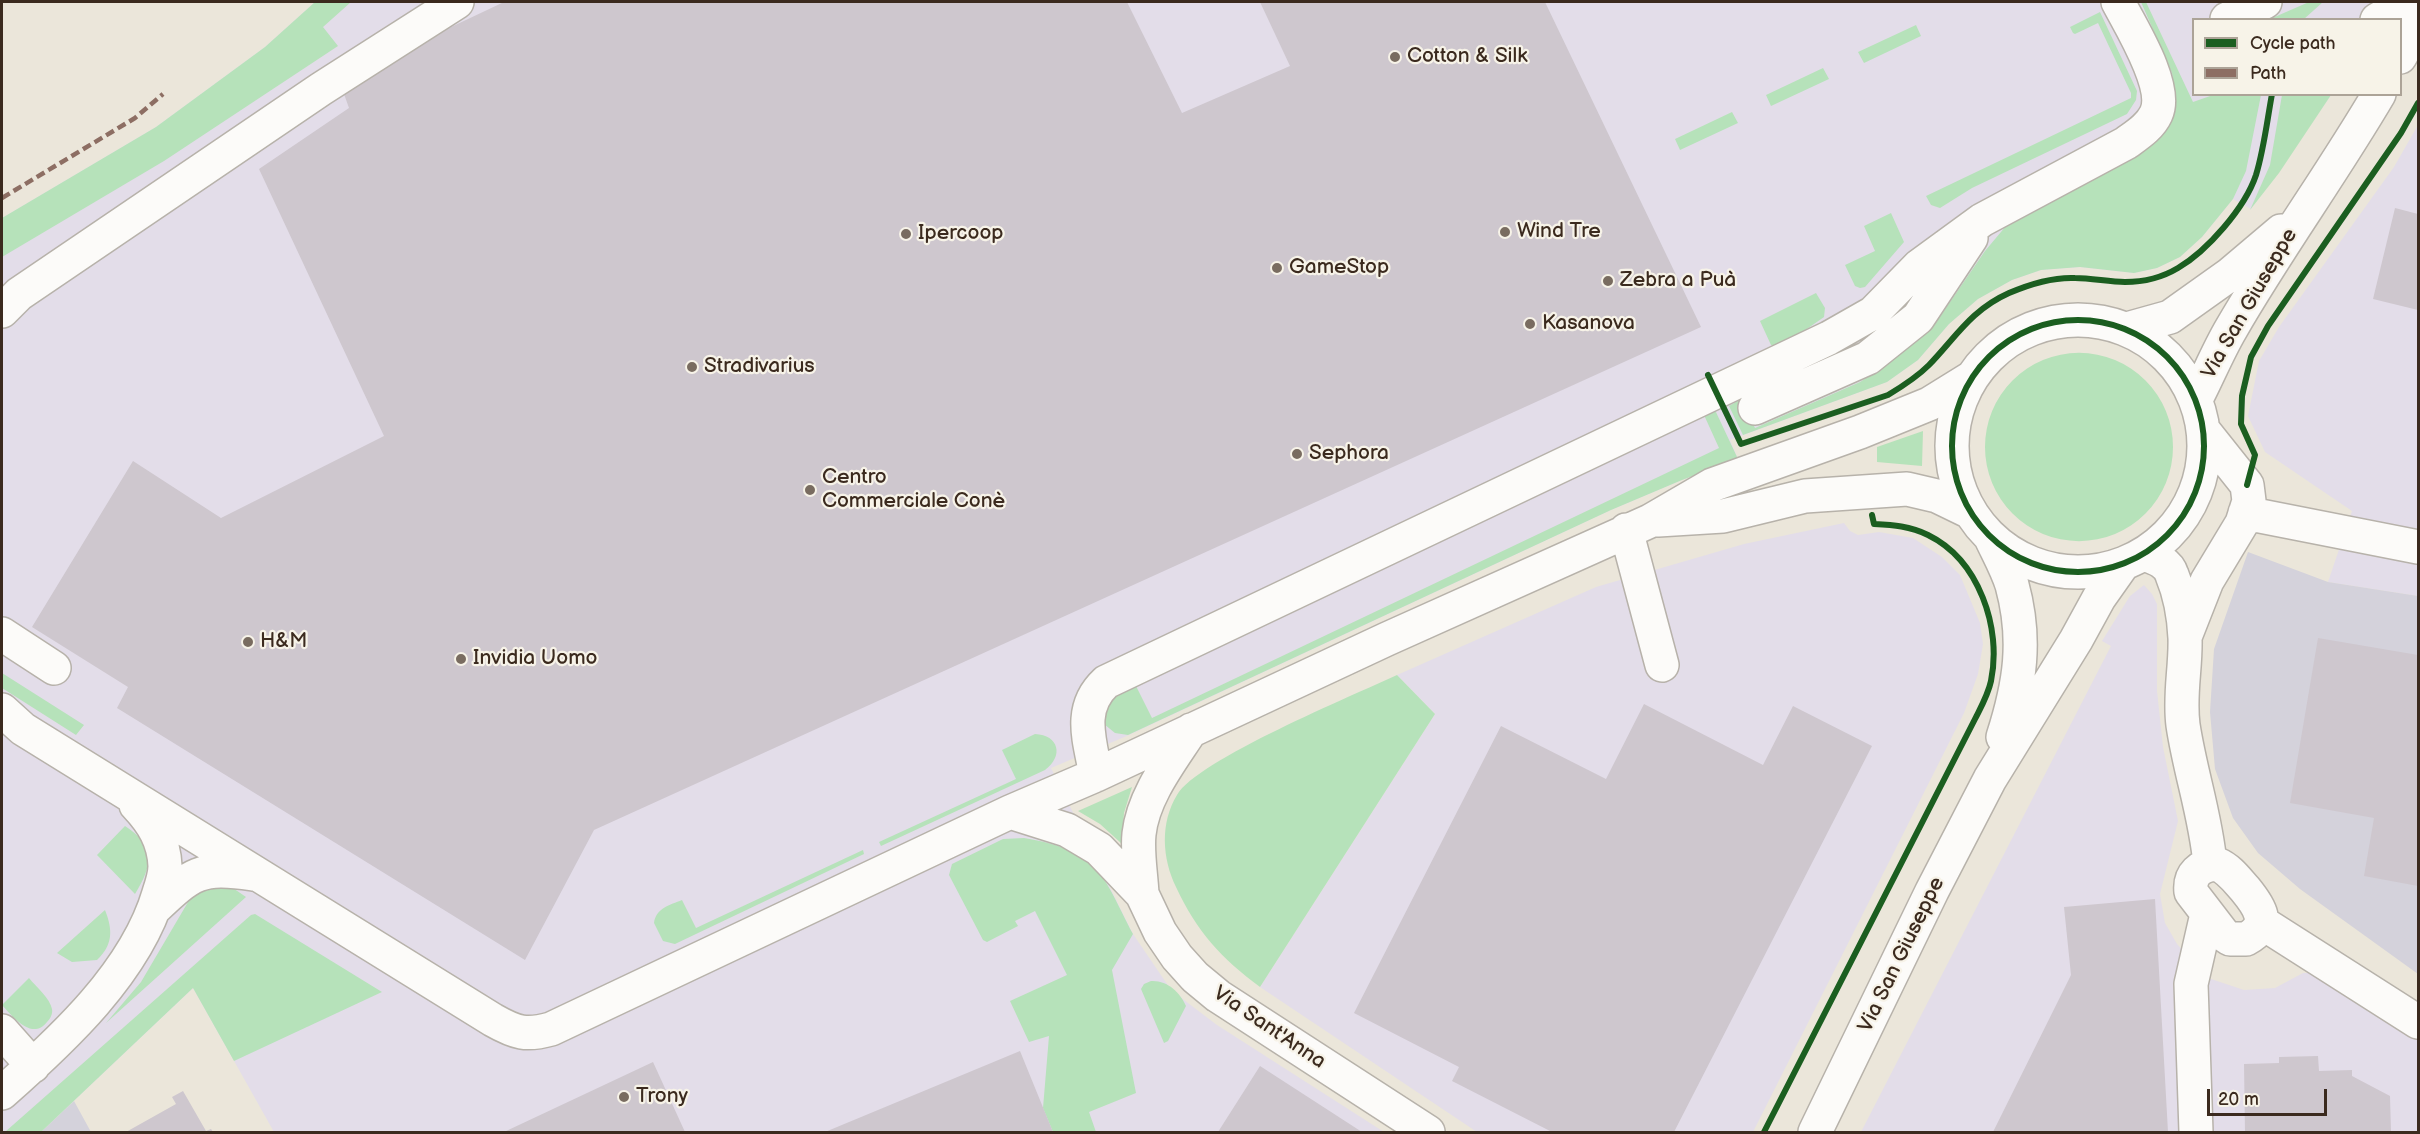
<!DOCTYPE html>
<html>
<head>
<meta charset="utf-8">
<style>
  body { margin:0 }
  #map { position:relative; width:2420px; height:1134px; overflow:hidden; background:#ebe6da; font-family:"Balsamiq Sans",sans-serif }
  canvas { display:block }
  .frame { position:absolute; inset:0; border:3px solid #3b2a1e; pointer-events:none }
  .legend { position:absolute; left:2192px; top:18px; width:210px; height:78px; box-sizing:border-box; background:#f7f3e8; border:2px solid #aca397; margin:0; padding:8px 10px; list-style:none; font-size:18px; color:#3b2a1e }
  .legend li { display:flex; align-items:center; gap:12px; height:30px }
  .legend b { width:30px; border:2px solid #aca397 }
  .scale { position:absolute; left:2207px; top:1089px; width:120px; height:27px; box-sizing:border-box; border:3px solid #3b2a1e; border-top:0; padding-left:8px; font-size:18px; line-height:21px; white-space:nowrap; color:#3b2a1e; -webkit-text-stroke:4px #f7f3e8; paint-order:stroke }
</style>
</head>
<body>
<div id="map">
<canvas width="2420" height="1134"></canvas>
<div class="frame"></div>
<ul class="legend">
<li><b style="height:8px;background:#1b5e20"></b>Cycle path</li>
<li><b style="height:8px;background:#8d6e63"></b>Path</li>
</ul>
<div class="scale">20 m</div>
</div>
<script>
const ctx = document.querySelector('canvas').getContext('2d');
ctx.lineJoin = 'round';
function fill(path, color) { ctx.fillStyle = color; ctx.fill(path, 'evenodd'); }
function stroke(path, color, width, dash) { ctx.strokeStyle = color; ctx.lineWidth = width; ctx.lineCap = dash ? 'butt' : 'round'; ctx.setLineDash(dash || []); ctx.stroke(path); }
function drawText(font, color, halo, rows, align = 'center') {
  ctx.font = font + ' "Balsamiq Sans",sans-serif'; ctx.lineWidth = 4.5; ctx.setLineDash([]); ctx.textBaseline = 'middle'; ctx.strokeStyle = halo; ctx.fillStyle = color; for (const [text, x, y, turn = 0] of rows) {
    ctx.save(); ctx.translate(x, y); ctx.rotate((+turn || 0) * Math.PI / 180); ctx.textAlign = isNaN(turn) ? turn : align; if (halo) ctx.strokeText(text, 0, 0); ctx.fillText(text, 0, 0); ctx.restore();
  }
}
fill(new Path2D(`
  M315,2H2393L2381,19L2194,20V94L2331,95L2251,209L2233,199L2202,237L2180,257L2157,268L2134,273L2080,267L2041,270L2012,280L1978,299L1949,324L1918,360L1887,382L1730,440L1738,459L1682,480L1611,510L1129,735L1051,768L1133,934L1167,984L1184,1000L1217,1025L1384,1132H274L193,988L41,1132H2V218L156,127L265,47Z
  M2418,125V596L2328,582L2352,511L2265,452L2248,416L2259,361L2279,327L2394,167Z
  M1844,523L1850,531L1858,535L1879,532L1913,538L1942,557L1960,575L1980,623L1983,644L1978,674L1964,713L1753,1132H1477L1260,987L1435,714L1397,675L1596,587L1744,544Z
  M2144,585L2152,594L2157,604V691L2163,747L2178,821L2160,894L2165,923L2177,944L2208,978L2244,990L2275,988L2303,973H2327L2418,1037V1132H1861L2111,646L2102,641L2130,596Z`), '#e3dde9');
fill(new Path2D(`
  M2248,552L2328,582L2418,596V974L2300,889L2258,853L2233,818L2215,769L2210,712L2214,649Z
  M74,1101L91,1132H41Z`), '#d4d2db');
fill(new Path2D(`
  M315,2H351L323,27L338,46L164,161L2,257V218L156,127L265,47Z
  M2141,2H2146L2193,102L2213,95H2261L2246,171L2233,199L2202,237L2180,257L2157,268L2134,273L2080,267L2041,270L2012,280L1978,299L1949,324L1918,360L1887,382L1743,435L1729,406L1741,399L1755,428L1860,382L1885,366L1939,318L1985,251L2006,226L2171,118L2176,99L2172,73Z
  M2309,2H2323L2304,19H2270Z
  M2100,12L2137,91L2136,100L2127,114L1972,188L1940,208L1931,205L1926,196L2131,98V93L2098,23L2075,34L2073,33L2070,27Z
  M1916,25L1921,36L1864,63L1858,52Z
  M1823,68L1829,79L1771,106L1766,95Z
  M2282,95H2331L2279,173L2250,210L2270,165Z
  M1732,112L1738,123L1680,150L1675,139Z
  M1891,213L1904,242L1865,287L1860,288L1855,286L1845,265L1875,251L1864,226Z
  M1816,293L1825,308L1824,317L1801,333L1774,346L1771,345L1760,321Z
  M1985 447a94 94 0 1 1 188 0a94 94 0 1 1-188 0Z
  M1715,410L1738,459L1682,480L1611,510L1128,735L1115,733L1104,724C1105,695 1111,698 1136,686L1152,718L1719,448L1704,415Z
  M1923,431L1922,466L1877,462V447Z
  M2,673L84,725L76,735L2,688Z
  M1397,675L1435,714L1260,987C1221,958 1197,932 1176,887C1162,858 1160,823 1177,795C1197,760 1354,695 1397,675Z
  M1035,734C1059,735 1064,756 1045,770L881,846L879,842L1016,779L1002,750Z
  M1132,787L1124,813L1122,844L1100,824L1078,811Z
  M125,826C156,846 153,865 135,894L97,855Z
  M1024,838C1099,851 1100,870 1133,934L1112,970L1136,1093L1089,1112L1096,1132H1053L1043,1108L1049,1036L1029,1042L1010,1001L1067,975L1035,911L1015,921L1018,926L987,942L983,940L949,875L952,864L1003,839Z
  M863,850L864,854L675,944L663,941L654,923C656,908 670,905 682,900L696,928Z
  M210,886H230L246,897L106,1023L141,982L191,897Z
  M105,910C113,930 113,945 97,960L72,962L57,953Z
  M255,914L382,992L234,1061L193,988L41,1132H5L251,915Z
  M29,978C36,987 50,998 52,1009C53,1014 50,1019 47,1022C32,1041 13,1017 2,1005Z
  M1151,981C1167,980 1180,992 1186,1006L1168,1041L1164,1043L1141,989L1144,984Z`), '#b6e2ba');
fill(new Path2D(`
  M504,2H1127L1182,113L1290,66L1260,2H1545L1701,327L594,830L525,960L117,708L128,687L32,627L133,461L221,518L384,436L259,169L349,108L339,80Z
  M2395,208L2418,214V310L2373,299Z
  M2318,638L2418,655V886L2364,876L2374,818L2290,803Z
  M1644,704L1763,765L1793,706L1872,746L1674,1132H1552L1452,1081L1459,1067L1354,1013L1501,726L1606,779Z
  M2155,899L2168,1132H1993L2071,975L2064,907Z
  M1020,1051L1053,1132H825Z
  M2318,1056L2319,1071L2352,1070V1076L2390,1096L2391,1132H2245L2244,1064L2279,1063V1057Z
  M653,1062L685,1132H504Z
  M1260,1066L1362,1132H1218Z
  M183,1091L206,1131L211,1129L213,1132H126L176,1104L172,1097Z`), '#cec7ce');
const minor = new Path2D(`
  M2227,19L2265,2
  M2377,20L2407,2
  M2400,57L2418,25
  M2,311L19,294L321,89L457,2
  M1952 446a126 126 0 1 1 252 0a126 126 0 1 1-252 0Z
  M2127,329L2170,317L2229,275L2281,231
  M2196,399C2208,376 2218,351 2231,329C2277,249 2332,174 2379,94
  M1755,408L1868,358L1918,318L1971,238
  M2245,513L2418,547
  M1658,520L1723,516L1805,496L1907,489L1937,496L1970,512
  M1626,530L1662,665
  M1991,538C1998,553 2007,569 2012,585C2027,640 2020,684 2003,737
  M2144,554C2155,558 2168,562 2172,575C2180,594 2184,617 2185,638C2186,667 2179,695 2183,725C2190,772 2206,817 2210,864
  M2,634L54,668
  M2185,637L2207,581L2242,523L2249,501L2247,485L2204,431
  M2,710L23,729L493,1020C516,1033 526,1036 551,1029L1010,812L1096,775L1387,639L1650,521L1712,485L1860,432L1929,404L1971,378
  M1096,775C1090,741 1077,709 1106,682L1829,338L1873,313L1919,266L1982,220L2126,143C2137,135 2150,127 2156,114C2169,87 2131,27 2118,2
  M1010,812L1067,830L1099,849L1142,894L1160,932L1177,957L1195,977L1218,996L1428,1132
  M2217,864C2229,869 2236,879 2245,889C2259,906 2273,925 2246,939H2230L2224,935L2191,892C2189,874 2200,865 2217,864Z
  M1142,894C1141,874 1137,853 1139,834C1143,796 1171,761 1191,730
  M154,909C192,873 200,866 253,874
  M2261,922L2418,1022
  M2,1031L33,1066
  M2,1093C62,1040 136,972 159,893C162,884 165,875 165,866C164,841 153,823 136,805
  M1815,1132L1932,891L1990,779L2076,640L2099,598L2123,564
  M2196,1132L2191,984L2207,914`);
stroke(minor, '#b7b2aa', 36);
stroke(minor, '#fcfbf9', 33);
stroke(new Path2D(`
  M2,198L135,118L163,94`), '#8d6e63', 4.5, [9, 4.5]);
stroke(new Path2D(`
  M1952 446a126 126 0 1 1 252 0a126 126 0 1 1-252 0Z
  M1708,375L1741,444L1888,395C1903,386 1917,377 1929,365C1956,337 1971,310 2009,293C2030,284 2052,277 2075,278C2092,278 2109,282 2125,282C2143,282 2163,277 2178,268C2207,251 2245,208 2256,175C2264,149 2267,121 2272,94
  M2247,485L2255,455L2241,424L2242,396L2251,357L2268,326L2401,133L2418,103
  M1764,1132L1975,719C1981,707 1988,695 1991,681C2002,628 1979,560 1928,535C1910,526 1893,525 1874,524L1872,515`), '#1b5e20', 6);
for (const [x, y, r, color] of [
  [1395,57,6,"#796c60"],
  [1505,232,6,"#796c60"],
  [906,234,6,"#796c60"],
  [1277,268,6,"#796c60"],
  [1608,281,6,"#796c60"],
  [1530,324,6,"#796c60"],
  [692,367,6,"#796c60"],
  [1297,454,6,"#796c60"],
  [810,490,6,"#796c60"],
  [248,642,6,"#796c60"],
  [461,659,6,"#796c60"],
  [624,1097,6,"#796c60"]
]) { const dot = new Path2D(); dot.arc(x, y, r, 0, 2 * Math.PI); ctx.fillStyle = color; ctx.fill(dot); stroke(dot, '#f7f3e8', 2); }
drawText('21px', '#3b2a1e', '#f7f3e8', [
  ["Cotton & Silk",1407,57],
  ["Wind Tre",1517,232],
  ["Ipercoop",918,234],
  ["GameStop",1289,268],
  ["Zebra a Puà",1620,281],
  ["Kasanova",1542,324],
  ["Stradivarius",704,367],
  ["Sephora",1309,454],
  ["Centro",822,478],
  ["Commerciale Conè",822,502],
  ["H&M",260,642],
  ["Invidia Uomo",473,659],
  ["Trony",636,1097]
], 'left');
drawText('21px', '#3b2a1e', '#f7f3e8', [
  ["Via San Giuseppe",2250,304,-60],
  ["Via San Giuseppe",1902,955,-64],
  ["Via Sant'Anna",1269,1028,34]
]);
</script>
</body>
</html>
